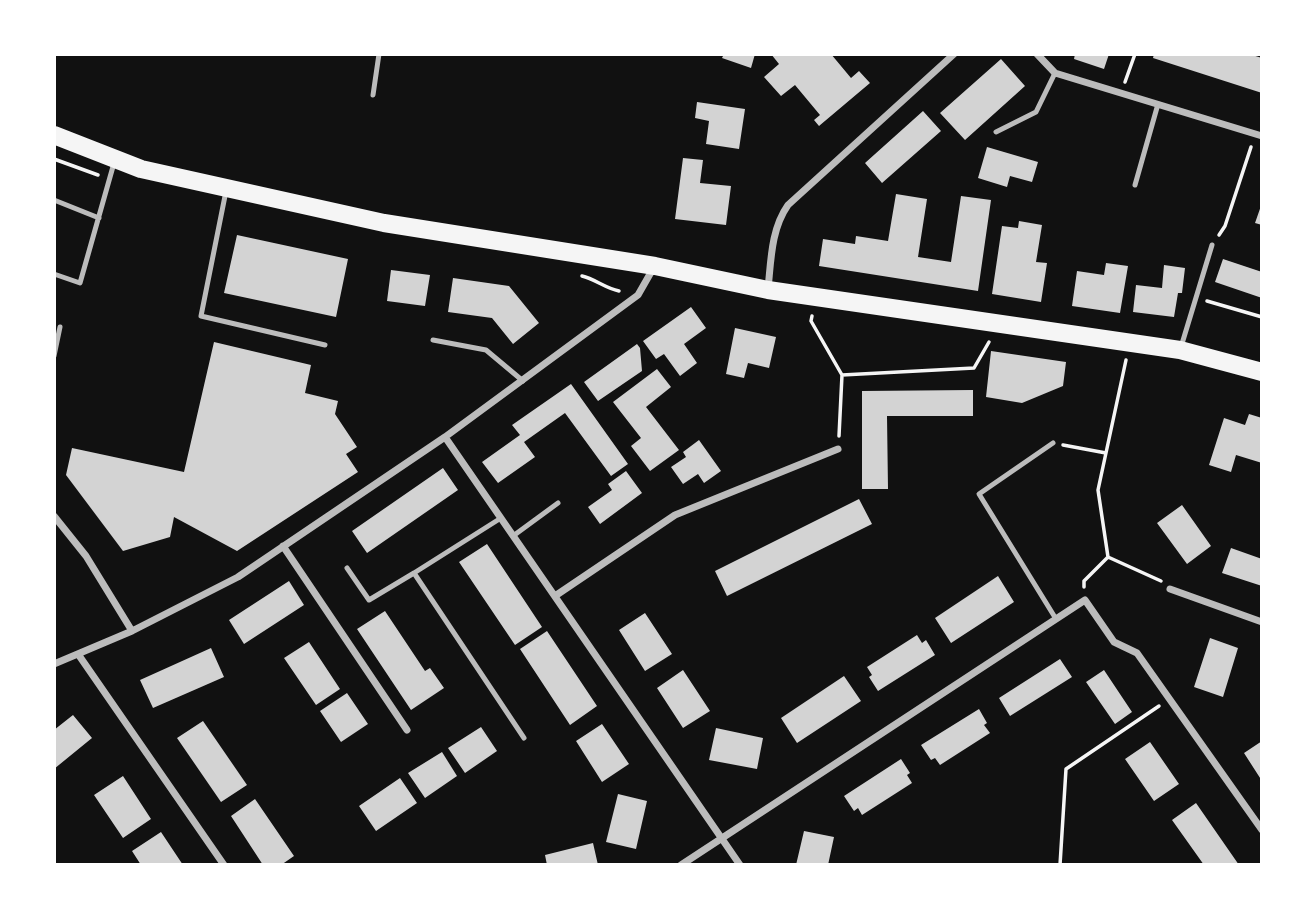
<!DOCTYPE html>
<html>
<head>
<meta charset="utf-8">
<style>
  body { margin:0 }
  #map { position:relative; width:1316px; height:919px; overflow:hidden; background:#111; font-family:Helvetica,sans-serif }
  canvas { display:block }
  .frame { position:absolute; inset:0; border:56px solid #fff; pointer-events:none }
</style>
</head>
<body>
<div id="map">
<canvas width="1316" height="919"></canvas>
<div class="frame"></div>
</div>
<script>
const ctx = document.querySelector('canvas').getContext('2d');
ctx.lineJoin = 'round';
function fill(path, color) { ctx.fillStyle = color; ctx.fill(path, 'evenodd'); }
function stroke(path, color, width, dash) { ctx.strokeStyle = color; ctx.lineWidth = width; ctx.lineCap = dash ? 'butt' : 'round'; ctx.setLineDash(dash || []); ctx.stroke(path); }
fill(new Path2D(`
  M724,54H755L751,68L722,58Z
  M771,54H831L851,78L859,71L870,83L819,126L814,120L820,115L795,85L781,96L764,77L779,64Z
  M1075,54H1109L1104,69L1074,59Z
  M1154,54H1249L1262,58V93L1153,58Z
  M1001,59L1025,86L965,140L940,113Z
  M697,102L745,109L739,149L706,144L709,121L695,118Z
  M923,111L941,131L882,183L865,163Z
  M987,147L1038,162L1032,182L1010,176L1007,187L978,178Z
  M683,158L703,160L700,183L731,186L726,225L675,219Z
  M896,194L927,199L918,257L951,262L961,196L991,200L978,291L819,266L823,239L855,244L856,236L888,241Z
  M1262,203V225L1255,223Z
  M1019,221L1042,225L1036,262L1047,263L1041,302L992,294L1002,226L1018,228Z
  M237,235L348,259L336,317L224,293Z
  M1223,259L1262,272V298L1215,282Z
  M1106,263L1128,266L1120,313L1072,306L1077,271L1104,275Z
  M1164,265L1185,268L1182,293H1178L1174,317L1133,312L1136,285L1162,288Z
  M391,270L430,275L425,306L387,301Z
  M453,278L509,286L539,323L513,344L492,318L448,312Z
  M691,307L706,328L684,344L697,363L680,376L664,354L656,359L643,341Z
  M735,328L776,337L769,368L748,363L744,378L726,374Z
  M214,342L311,365L305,393L338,401L335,414L357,447L346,454L358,472L237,551L174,517L170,537L123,551L66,475L72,448L184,472Z
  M637,344L640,348L642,371L598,401L584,382Z
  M991,351L1066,362L1063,386L1022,403L986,397Z
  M657,369L671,387L646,407L679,450L650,471L631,446L641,438L613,402Z
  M571,384L628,464L611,476L565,413L524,442L535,457L498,483L482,462L520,435L512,425Z
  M973,390V416H887L888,489H862V391Z
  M1249,414L1262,418V463L1236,455L1231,472L1209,465L1224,418L1245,425Z
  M699,440L721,471L704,483L698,474L683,484L671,467L686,457L683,452Z
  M443,468L458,490L367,553L352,531Z
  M626,471L642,493L600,524L588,507L612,490L608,484Z
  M859,499L872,524L727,596L715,571Z
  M1182,505L1211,546L1187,564L1157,523Z
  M487,544L542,627L515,645L459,562Z
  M1231,548L1262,559V586L1222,573Z
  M998,576L1014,602L951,643L935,618Z
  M289,581L304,605L244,644L229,620Z
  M385,611L425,671L430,668L444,688L411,710L357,629Z
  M645,613L672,654L645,671L619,630Z
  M547,631L597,706L570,725L520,649Z
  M917,635L922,643L926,640L935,655L878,691L869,677L872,675L867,667Z
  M1210,638L1238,648L1223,697L1194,687Z
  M309,642L340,689L316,705L284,658Z
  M211,648L224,677L153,708L140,680Z
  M1060,659L1072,677L1010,716L999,698Z
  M683,670L710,711L683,728L657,688Z
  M1104,670L1132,712L1115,724L1086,682Z
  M844,676L861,701L797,743L781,718Z
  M347,693L368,724L341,742L320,711Z
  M979,709L987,723L984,725L990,733L940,765L935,758L931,760L921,745Z
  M73,715L92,738L54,769V730Z
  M203,721L247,785L221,802L177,738Z
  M602,724L629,764L602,782L576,741Z
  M481,727L497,751L465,773L448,748Z
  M716,728L763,738L757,769L709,760Z
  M1262,741V781L1244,753Z
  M1150,742L1179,784L1154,801L1125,759Z
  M442,752L457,776L425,798L408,773Z
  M901,759L910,773L907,775L912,783L862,815L858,808L854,811L844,796Z
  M123,776L151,819L123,838L94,795Z
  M400,778L417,803L376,831L359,806Z
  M618,794L647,801L636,849L606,842Z
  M255,799L294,856L281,865H263L231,816Z
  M1196,803L1239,865H1204L1172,820Z
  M804,831L834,837L828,865H796Z
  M161,832L183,865H141L132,851Z
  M593,843L598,865H547L545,855Z`), '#d3d3d3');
stroke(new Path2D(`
  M1125,82L1135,54
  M54,159L98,175
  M1219,235L1225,226L1251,147
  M582,276C595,279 605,288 619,291
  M1207,301L1262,317
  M812,316L811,321L842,375L839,436
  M842,375L974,368L989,342
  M1063,445L1106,453
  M1108,557L1161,581
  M1084,587V581L1108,557L1098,490L1126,360
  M1060,865L1066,769L1159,706`), '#f5f5f5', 3.5);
stroke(new Path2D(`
  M373,95L379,54
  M996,132L1036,112L1055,73
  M1135,185L1158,104
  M226,191L201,316L325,345
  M54,200L99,218
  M54,274L80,283L114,163
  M433,340L486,350L523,381
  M1181,347L1212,245
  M54,356L60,327
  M1053,443L979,494L1056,619
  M501,518L414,573L524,738
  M513,536L558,503
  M347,568L369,600L414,573`), '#bcbcbc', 5);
stroke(new Path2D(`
  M1037,54L1055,73L1262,136
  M768,289C771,261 771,229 788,205L954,54
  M445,437L740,865
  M54,516L86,556L132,631
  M283,546L407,730
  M1170,589L1262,622
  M555,596L675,515L838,449
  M78,654L224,865
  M54,664L132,631L238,577L445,437L638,295L654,267
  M681,865L1085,600L1114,642L1137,653L1262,830`), '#bcbcbc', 7);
stroke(new Path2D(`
  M54,135L141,169L384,223L655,266L768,290L1180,350L1262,372`), '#f5f5f5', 18);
</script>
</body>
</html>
